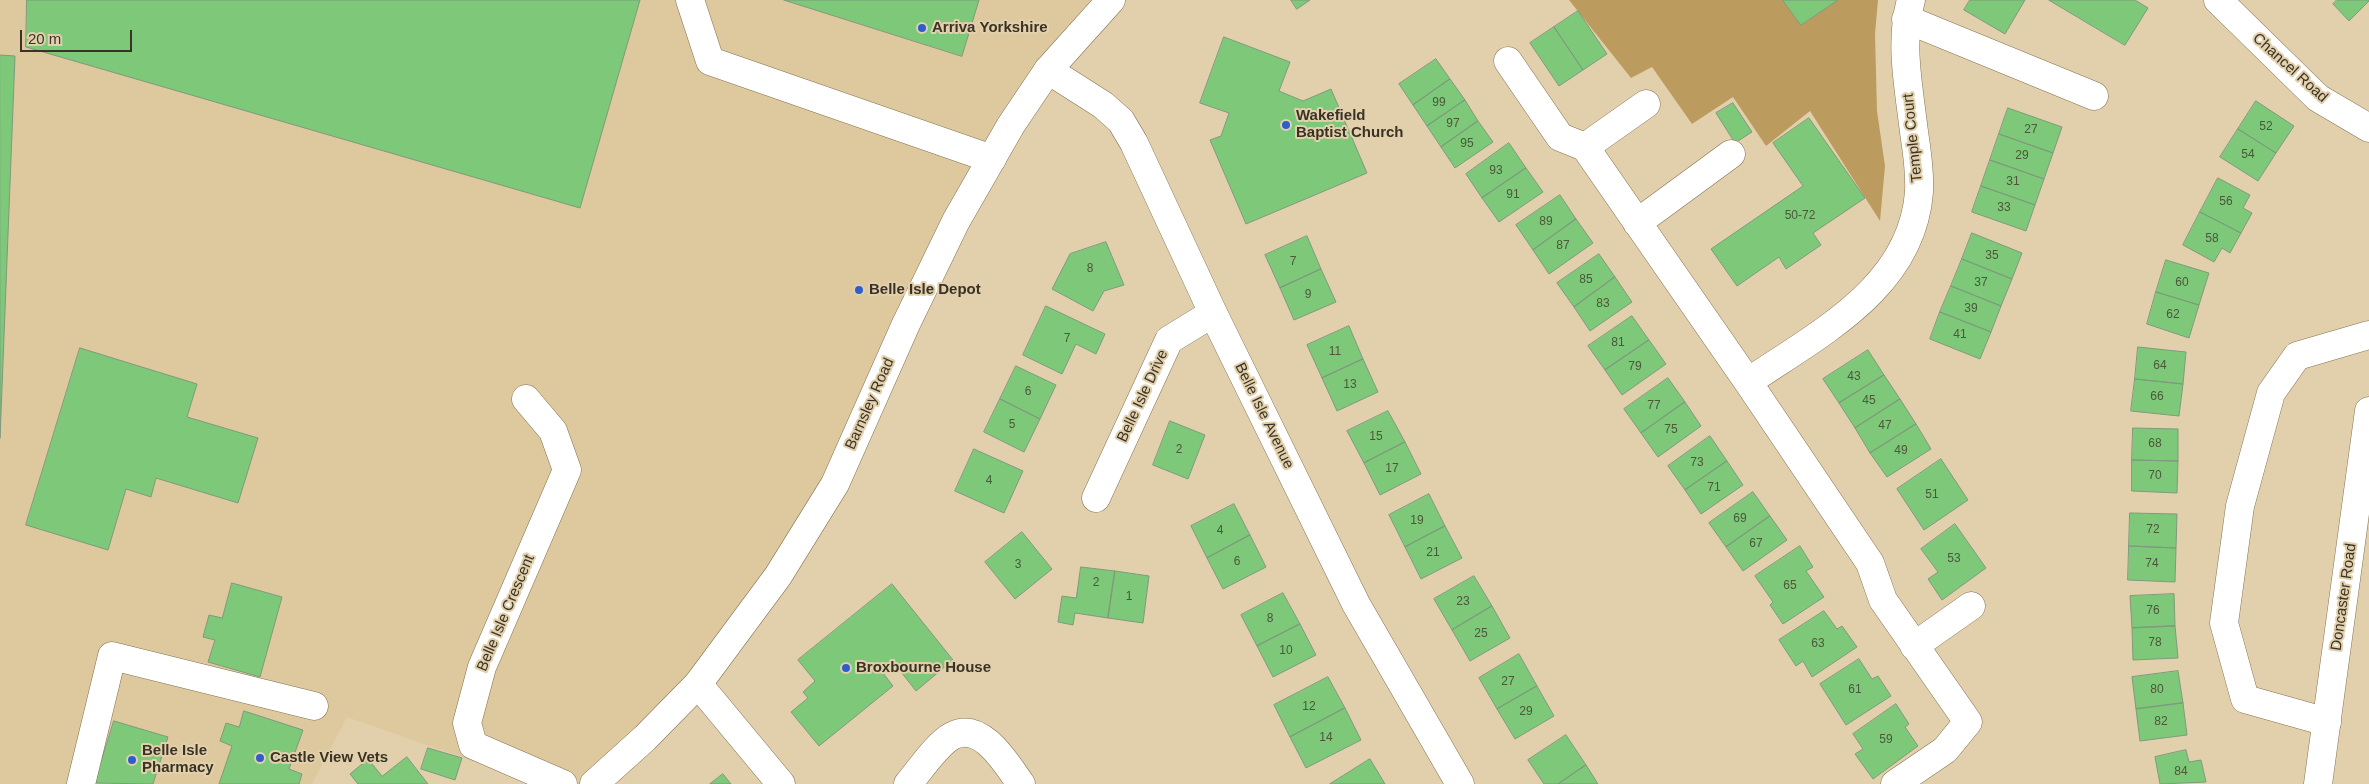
<!DOCTYPE html>
<html>
<head>
<meta charset="utf-8">
<style>
  body { margin:0 }
  #map { position:relative; width:2369px; height:784px; overflow:hidden; background:#e2d0ac; font-family:Helvetica,sans-serif }
  canvas { display:block }
  .scale { position:absolute; left:20px; top:30px; width:112px; height:22px; box-sizing:border-box; border:2px solid #3a3325; border-top:0; padding-left:6px; font-size:15px; line-height:18px; white-space:nowrap; color:#3a3325; -webkit-text-stroke:4px #e2d0ac; paint-order:stroke }
</style>
</head>
<body>
<div id="map">
<canvas width="2369" height="784"></canvas>
<div class="scale">20 m</div>
</div>
<script>
const ctx = document.querySelector('canvas').getContext('2d');
ctx.lineJoin = 'round';
function fill(path, color) { ctx.fillStyle = color; ctx.fill(path, 'evenodd'); }
function stroke(path, color, width, dash) { ctx.strokeStyle = color; ctx.lineWidth = width; ctx.lineCap = dash ? 'butt' : 'round'; ctx.setLineDash(dash || []); ctx.stroke(path); }
function drawText(font, color, halo, rows, align = 'center') {
  ctx.font = font + ' Helvetica,sans-serif'; ctx.lineWidth = 4; ctx.setLineDash([]); ctx.textBaseline = 'middle'; ctx.strokeStyle = halo; ctx.fillStyle = color; for (const [text, x, y, turn = 0] of rows) {
    ctx.save(); ctx.translate(x, y); ctx.rotate((+turn || 0) * Math.PI / 180); ctx.textAlign = isNaN(turn) ? turn : align; if (halo) ctx.strokeText(text, 0, 0); ctx.fillText(text, 0, 0); ctx.restore();
  }
}
fill(new Path2D(`
  M0,0H1111L1048,70L778,576L594,784H538L347,717L312,784H0Z`), '#dec89d');
fill(new Path2D(`
  M1569,0H1783L1801,25L1838,0H1878L1875,34L1877,111L1885,166L1880,221L1810,111L1766,146L1733,97L1692,124L1652,67L1631,78Z`), '#bc9c5e');
const building = new Path2D(`
  M27,0H640L580,208L26,47Z
  M784,0H979L962,56Z
  M1291,0H1310L1297,9Z
  M1783,0H1838L1801,25Z
  M1970,0H2025L2005,34L1964,10Z
  M2049,0H2135L2148,8L2125,45Z
  M2337,0H2369V1L2349,21L2333,4Z
  M1578,11L1607,54L1583,70L1554,27Z
  M1554,27L1583,70L1559,86L1530,43Z
  M1224,37L1290,62L1279,91L1303,101L1331,89L1367,173L1246,224L1210,140L1221,136L1229,113L1200,103Z
  M0,55L15,56L0,438Z
  M1436,59L1450,79L1413,105L1399,84Z
  M1450,79L1465,100L1427,126L1413,105Z
  M1465,100L1478,121L1441,147L1427,126Z
  M2256,101L2294,126L2276,153L2238,129Z
  M1733,103L1752,132L1735,143L1716,113Z
  M2008,108L2062,127L2053,153L1999,134Z
  M1809,118L1865,198L1813,233L1821,245L1786,269L1779,257L1737,286L1711,249L1803,186L1773,143Z
  M1478,121L1493,142L1455,168L1441,147Z
  M2238,129L2276,153L2258,181L2220,157Z
  M1999,134L2053,153L2044,179L1990,160Z
  M1509,143L1526,168L1482,198L1466,174Z
  M1990,160L2044,179L2035,205L1981,186Z
  M1526,168L1543,192L1499,222L1482,198Z
  M2218,178L2250,195L2243,208L2252,213L2241,233L2200,212Z
  M1981,186L2035,205L2026,231L1972,212Z
  M1560,195L1576,219L1533,250L1516,225Z
  M2200,212L2241,233L2230,253L2222,248L2214,262L2183,245Z
  M1576,219L1593,243L1549,274L1533,250Z
  M1972,233L2022,253L2012,279L1962,259Z
  M1307,236L1321,269L1280,288L1265,255Z
  M1106,242L1124,285L1104,291L1093,311L1052,289L1070,254Z
  M1599,254L1615,277L1574,307L1557,283Z
  M1962,259L2012,279L2001,306L1951,286Z
  M2166,260L2209,273L2199,305L2156,292Z
  M1321,269L1336,302L1294,320L1280,288Z
  M1615,277L1632,302L1590,331L1574,307Z
  M1951,286L2001,306L1991,332L1940,312Z
  M2156,292L2199,305L2189,338L2147,324Z
  M1046,306L1105,334L1096,354L1076,344L1062,374L1023,355Z
  M1940,312L1991,332L1980,359L1930,339Z
  M1632,316L1649,340L1605,370L1588,346Z
  M1349,326L1363,359L1322,378L1307,345Z
  M1649,340L1666,364L1622,395L1605,370Z
  M2138,347L2186,352L2183,384L2135,379Z
  M80,348L197,384L187,417L258,438L238,503L156,478L151,497L126,489L108,550L26,525Z
  M1868,350L1884,375L1839,403L1823,379Z
  M1363,359L1378,392L1337,411L1322,378Z
  M1016,366L1056,385L1040,419L1000,399Z
  M1884,375L1900,399L1855,428L1839,403Z
  M1668,378L1685,402L1641,433L1624,409Z
  M2135,379L2183,384L2179,416L2131,411Z
  M1000,399L1040,419L1024,452L984,432Z
  M1900,399L1916,424L1870,453L1855,428Z
  M1685,402L1701,426L1658,457L1641,433Z
  M1388,411L1405,442L1364,463L1347,431Z
  M1170,421L1205,435L1188,479L1153,465Z
  M1916,424L1931,449L1887,477L1870,453Z
  M2133,428L2178,429V461L2132,460Z
  M1710,436L1727,461L1685,490L1668,466Z
  M1405,442L1421,474L1380,495L1364,463Z
  M974,449L1023,471L1004,513L955,491Z
  M1941,459L1968,500L1924,530L1897,489Z
  M2132,460L2178,461L2177,493L2132,491Z
  M1727,461L1743,485L1701,514L1685,490Z
  M1753,492L1770,516L1726,547L1709,523Z
  M1429,494L1445,526L1405,547L1389,515Z
  M1234,504L1250,535L1207,558L1191,526Z
  M2130,513L2177,514L2176,548L2129,546Z
  M1770,516L1787,540L1743,571L1726,547Z
  M1955,524L1986,568L1942,600L1928,579L1938,572L1921,549Z
  M1445,526L1462,558L1421,579L1405,547Z
  M1022,532L1052,569L1015,599L985,562Z
  M1250,535L1266,567L1223,589L1207,558Z
  M1800,546L1813,567L1806,571L1824,597L1783,624L1770,605L1773,602L1755,576Z
  M2129,546L2176,548L2175,582L2128,580Z
  M1081,567L1115,571L1108,618L1075,613L1073,625L1058,622L1062,596L1076,598Z
  M1115,571L1149,576L1143,623L1108,618Z
  M1474,576L1492,606L1452,630L1434,599Z
  M232,583L282,597L260,677L208,662L215,640L203,637L209,615L222,618Z
  M892,584L953,660L916,691L894,663L883,673L893,686L819,746L791,712L808,698L803,692L815,681L798,660Z
  M1283,593L1300,624L1257,646L1241,615Z
  M2174,594L2175,626L2132,628L2130,596Z
  M1492,606L1510,638L1470,661L1452,630Z
  M1824,611L1837,629L1842,626L1857,647L1812,677L1803,661L1796,666L1779,640Z
  M1300,624L1316,655L1273,677L1257,646Z
  M2175,626L2178,658L2133,660L2132,628Z
  M1519,654L1537,686L1497,709L1479,678Z
  M1859,659L1872,679L1878,676L1891,696L1846,725L1820,684Z
  M2178,671L2183,703L2136,709L2132,677Z
  M1328,677L1345,708L1290,737L1274,705Z
  M1537,686L1554,716L1515,739L1497,709Z
  M2183,703L2187,735L2140,741L2136,709Z
  M1896,704L1909,724L1905,727L1918,746L1873,779L1855,754L1863,749L1853,734Z
  M1345,708L1361,740L1306,768L1290,737Z
  M244,711L303,730L289,769L302,774L299,784H219L232,746L220,741L226,723L239,727Z
  M114,721L168,737L153,784L95,783Z
  M1566,735L1586,765L1558,784H1544L1528,760Z
  M428,748L462,758L455,780L421,769Z
  M2186,750L2189,762L2201,760L2206,782L2160,784L2155,757Z
  M407,757L428,784H358L350,774L368,759L382,776Z
  M1370,759L1385,784H1330Z
  M1586,765L1598,784H1558Z
  M723,774L731,784H710Z`);
fill(building, '#7dc879');
stroke(building, '#7f9a7d', 1);
const minor = new Path2D(`
  M690,0L710,61L992,159
  M2218,0L2318,98L2369,128
  M1906,19L2094,96
  M1508,61L1560,137L1585,147L1748,382
  M1048,70L1103,105L1121,121L1134,143L1213,313L1356,604L1460,784
  M1585,147L1646,104
  M1637,223L1731,154
  M526,399L553,431L567,470L482,667L467,723L473,745L563,784
  M1096,498L1169,340L1213,313
  M1914,646L1971,606
  M698,684L781,784
  M2327,722L2245,699L2224,623L2240,506L2271,393L2297,356L2369,335
  M81,784L112,656L314,706
  M908,784C920,770 937,744 952,736C982,720 1007,765 1021,784
  M1895,784L1945,750L1968,722L1883,600L1870,563L1748,382C1818,334 1912,288 1919,192C1920,172 1917,151 1914,132C1909,88 1899,43 1911,0`);
const major = new Path2D(`
  M594,784L645,738L698,684L778,576L835,484L906,324L956,221L1011,125L1048,70L1111,0`);
const highway = new Path2D(`
  M2318,784L2369,411`);
stroke(minor, '#847252', 29);
stroke(major, '#847252', 29);
stroke(highway, '#847252', 29);
stroke(minor, '#fff', 28);
stroke(major, '#fff', 28);
stroke(highway, '#fff', 28);
for (const [x, y, r, color] of [
  [922,28,5,"#2d5ecd"],
  [1286,125,5,"#2d5ecd"],
  [859,290,5,"#2d5ecd"],
  [846,668,5,"#2d5ecd"],
  [260,758,5,"#2d5ecd"],
  [132,760,5,"#2d5ecd"]
]) { const dot = new Path2D(); dot.arc(x, y, r, 0, 2 * Math.PI); ctx.fillStyle = color; ctx.fill(dot); stroke(dot, '#e2d0ac', 2); }
drawText('12px', '#4b583a', null, [
  ["99",1439,103],
  ["97",1453,124],
  ["52",2266,127],
  ["27",2031,130],
  ["95",1467,144],
  ["54",2248,155],
  ["29",2022,156],
  ["93",1496,171],
  ["31",2013,182],
  ["91",1513,195],
  ["56",2226,202],
  ["33",2004,208],
  ["50-72",1800,216],
  ["89",1546,222],
  ["58",2212,239],
  ["87",1563,246],
  ["35",1992,256],
  ["7",1293,262],
  ["8",1090,269],
  ["85",1586,280],
  ["37",1981,283],
  ["60",2182,283],
  ["9",1308,295],
  ["83",1603,304],
  ["39",1971,309],
  ["62",2173,315],
  ["41",1960,335],
  ["7",1067,339],
  ["81",1618,343],
  ["11",1335,352],
  ["64",2160,366],
  ["79",1635,367],
  ["43",1854,377],
  ["13",1350,385],
  ["6",1028,392],
  ["66",2157,397],
  ["45",1869,401],
  ["77",1654,406],
  ["5",1012,425],
  ["47",1885,426],
  ["75",1671,430],
  ["15",1376,437],
  ["68",2155,444],
  ["2",1179,450],
  ["49",1901,451],
  ["73",1697,463],
  ["17",1392,469],
  ["70",2155,476],
  ["4",989,481],
  ["71",1714,488],
  ["51",1932,495],
  ["69",1740,519],
  ["19",1417,521],
  ["72",2153,530],
  ["4",1220,531],
  ["67",1756,544],
  ["21",1433,553],
  ["53",1954,559],
  ["6",1237,562],
  ["74",2152,564],
  ["3",1018,565],
  ["2",1096,583],
  ["65",1790,586],
  ["1",1129,597],
  ["23",1463,602],
  ["76",2153,611],
  ["8",1270,619],
  ["25",1481,634],
  ["78",2155,643],
  ["63",1818,644],
  ["10",1286,651],
  ["27",1508,682],
  ["61",1855,690],
  ["80",2157,690],
  ["12",1309,707],
  ["29",1526,712],
  ["82",2161,722],
  ["14",1326,738],
  ["59",1886,740],
  ["84",2181,772]
]);
drawText('bold 15px', '#3a3325', '#e2d0ac', [
  ["Arriva Yorkshire",932,28],
  ["Wakefield",1296,116],
  ["Baptist Church",1296,133],
  ["Belle Isle Depot",869,290],
  ["Broxbourne House",856,668],
  ["Belle Isle",142,751],
  ["Pharmacy",142,768],
  ["Castle View Vets",270,758]
], 'left');
drawText('15px', '#3a3325', '#e2d0ac', [
  ["Chancel Road",2290,68,42],
  ["Temple Court",1913,138,-96],
  ["Belle Isle Drive",1143,396,-65],
  ["Barnsley Road",870,404,-66],
  ["Belle Isle Avenue",1264,416,64],
  ["Doncaster Road",2344,597,-82],
  ["Belle Isle Crescent",506,613,-67]
]);
</script>
</body>
</html>
